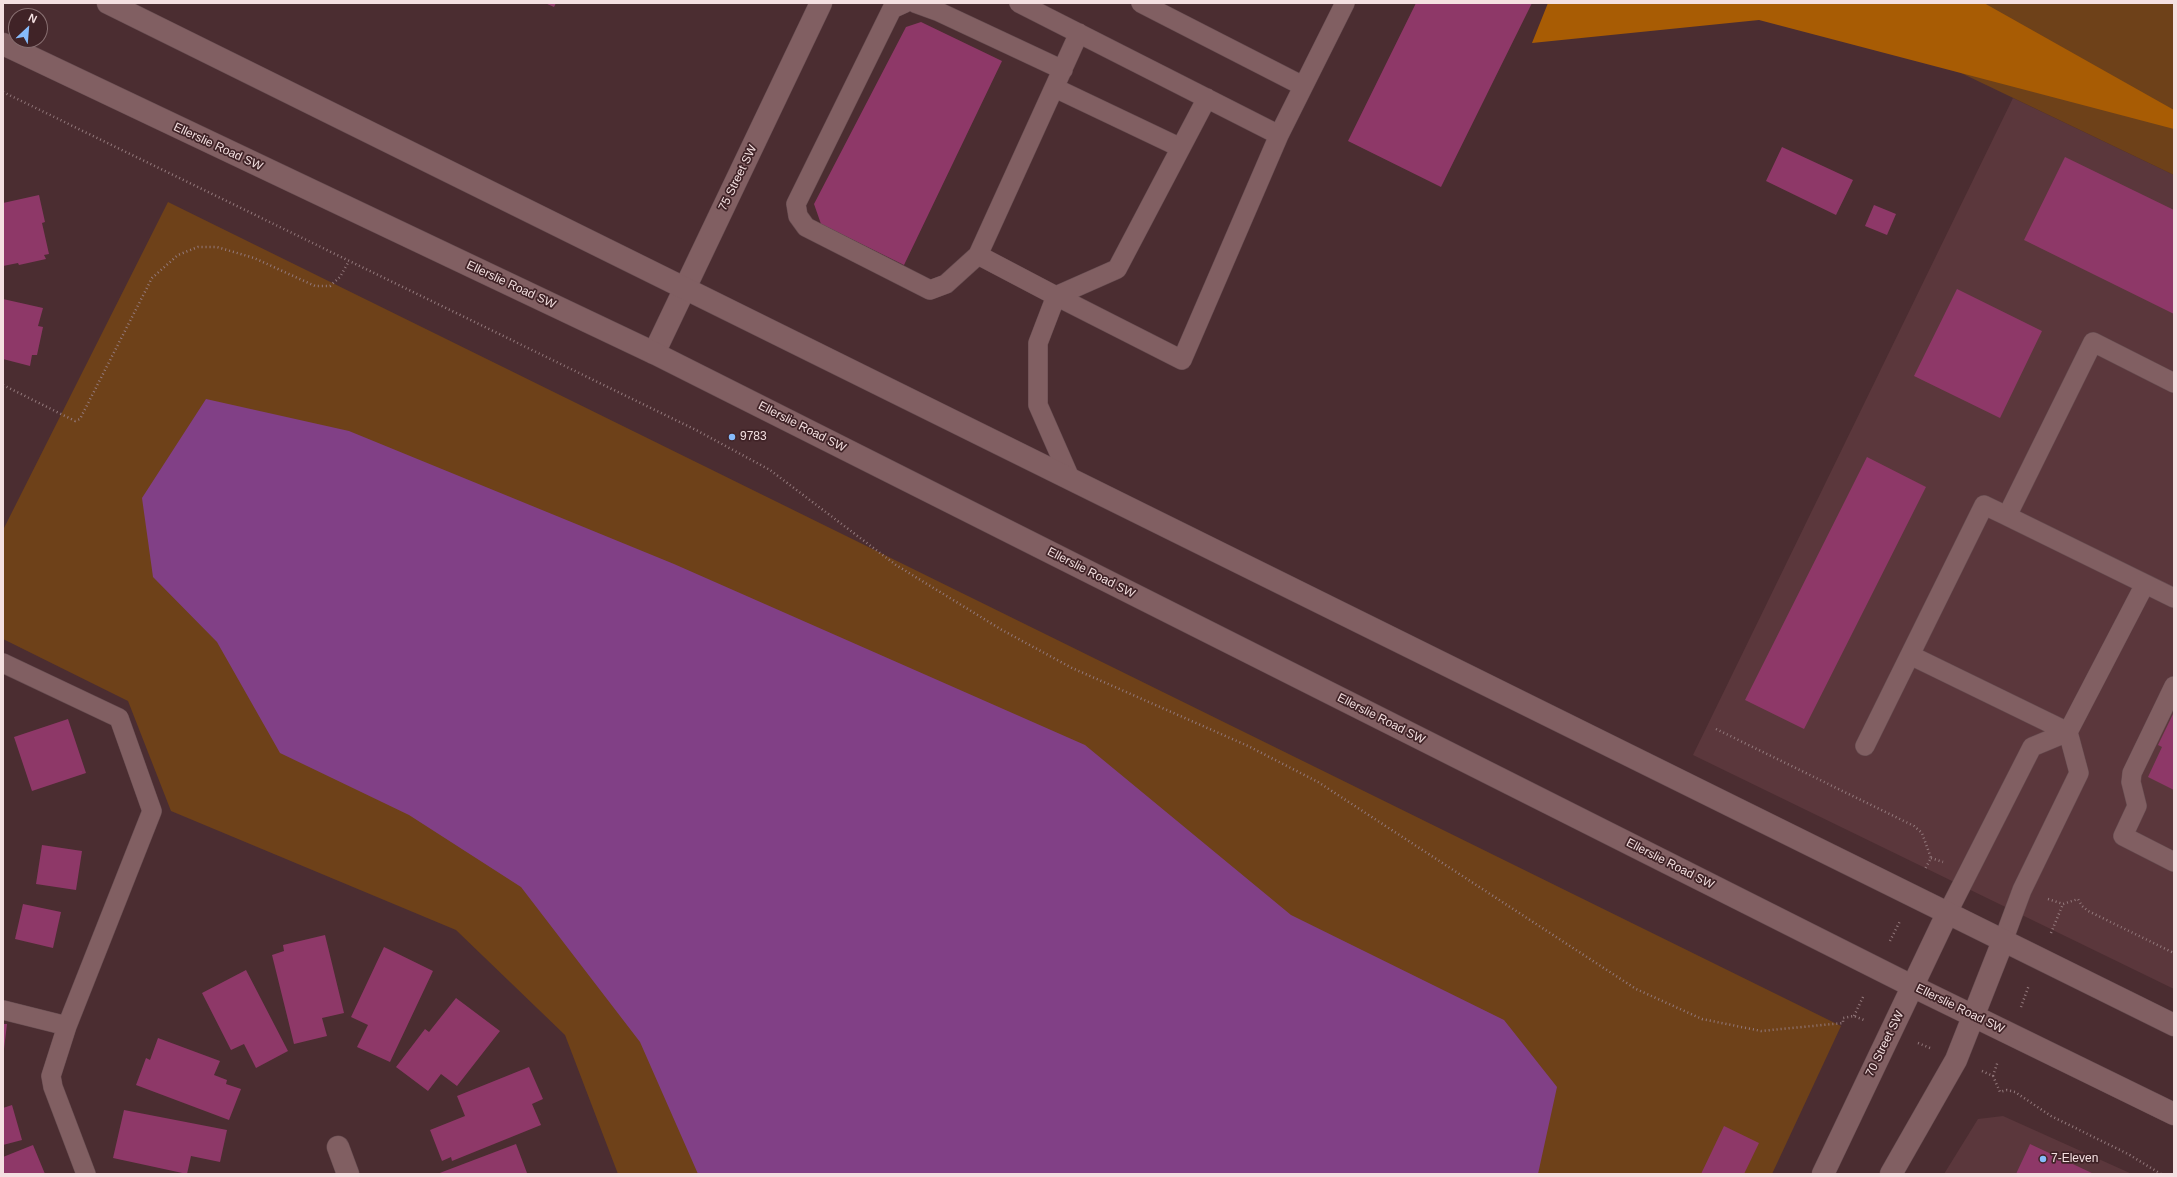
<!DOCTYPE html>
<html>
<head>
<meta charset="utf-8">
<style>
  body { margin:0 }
  #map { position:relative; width:2177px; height:1177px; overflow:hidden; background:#4b2d31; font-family:Helvetica,sans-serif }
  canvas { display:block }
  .frame { position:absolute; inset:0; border:4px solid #f4e0e1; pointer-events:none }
  .north { position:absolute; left:8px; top:8px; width:40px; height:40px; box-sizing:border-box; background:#402327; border:1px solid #886f71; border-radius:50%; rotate:26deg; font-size:11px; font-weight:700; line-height:16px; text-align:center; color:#f4e0e1 }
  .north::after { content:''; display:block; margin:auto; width:14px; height:18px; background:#86bbfb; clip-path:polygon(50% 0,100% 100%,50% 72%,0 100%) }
</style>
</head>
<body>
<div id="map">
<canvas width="2177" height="1177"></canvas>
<div class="frame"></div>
<div class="north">N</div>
</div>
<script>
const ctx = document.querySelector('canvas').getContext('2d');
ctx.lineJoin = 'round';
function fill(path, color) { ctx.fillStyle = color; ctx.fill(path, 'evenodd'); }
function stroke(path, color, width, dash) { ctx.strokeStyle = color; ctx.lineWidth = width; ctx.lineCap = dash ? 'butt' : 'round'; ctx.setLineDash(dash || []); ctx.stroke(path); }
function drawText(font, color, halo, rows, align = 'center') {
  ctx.font = font + ' Helvetica,sans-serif'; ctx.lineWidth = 3.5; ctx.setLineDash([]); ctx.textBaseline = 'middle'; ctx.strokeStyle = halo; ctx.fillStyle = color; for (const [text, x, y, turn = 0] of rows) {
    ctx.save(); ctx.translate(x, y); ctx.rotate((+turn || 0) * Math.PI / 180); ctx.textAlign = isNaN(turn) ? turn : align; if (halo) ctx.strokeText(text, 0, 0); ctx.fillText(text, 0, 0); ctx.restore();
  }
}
fill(new Path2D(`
  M2013,98L2174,175V989L1693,755Z
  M2003,1116L2132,1174H1944L1978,1119Z`), '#5b373c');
fill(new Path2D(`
  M1815,3H2174V175Z
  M168,202L1841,1026L1772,1174H618L565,1035L456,930L171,811L128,701L3,639V530Z`), '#6e4119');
fill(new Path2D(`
  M1548,3H1984L2174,110V129L1759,20L1532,43Z`), '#a85c04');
fill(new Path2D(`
  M206,399L349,431L674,564L1085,745L1291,915L1504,1020L1557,1087L1538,1174H698L640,1042L521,887L409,815L280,753L217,642L153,577L142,498Z`), '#814086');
fill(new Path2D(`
  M545,3H556L554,7Z
  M1416,3H1532L1441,187L1348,141Z
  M921,22L1002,61L904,265L821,224L814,204L906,27Z
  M1782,147L1853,180L1836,215L1766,181Z
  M2065,157L2174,210V314L2024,240Z
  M39,195L45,222L42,223L49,254L44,255L46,259L19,265L18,263L3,266V203Z
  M1874,205L1896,214L1887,235L1865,226Z
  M1957,289L2042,331L2000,418L1914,376Z
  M3,299L43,308L38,326L43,327L37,355H32L30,366L3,359Z
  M1867,457L1926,487L1804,729L1745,700Z
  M2174,712V790L2148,777L2162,747L2158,745Z
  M68,719L86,773L32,791L14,737Z
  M42,845L82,851L76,890L36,884Z
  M23,904L61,912L53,948L15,939Z
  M325,935L344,1013L322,1018L327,1036L294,1044L272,955L284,951L283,945Z
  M384,947L433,971L390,1062L357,1047L368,1025L351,1017Z
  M246,970L288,1051L256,1068L244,1044L231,1050L202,993Z
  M456,998L500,1031L457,1086L441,1074L428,1091L396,1067L425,1029L429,1032Z
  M3,1024H7L4,1049H3Z
  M158,1038L220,1061L214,1075L227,1080L226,1084L241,1089L229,1120L136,1085L146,1058L150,1060Z
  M529,1067L543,1099L532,1104L541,1125L452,1161L451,1157L442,1161L430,1130L465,1116L457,1096Z
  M12,1105L22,1140L3,1145V1108Z
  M124,1110L227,1130L220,1162L191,1156L187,1174L113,1158Z
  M1724,1126L1759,1143L1744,1174H1701Z
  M516,1144L527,1173L523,1174H437Z
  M2030,1144L2094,1174H2016Z
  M33,1145L45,1174H4L3,1157Z`), '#8e3868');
const lane = new Path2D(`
  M905,3L892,9L796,204L798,216L806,227L930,290L946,284L978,255
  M915,3L937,11L1063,70
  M1019,3L1279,135
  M1141,3L1303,86
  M1055,88L1179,147
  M1056,296L1182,360L1279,135L1345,3
  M1056,296L1117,269L1207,98
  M1070,478L1038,405V343L1056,296L978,255L1079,33
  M2007,516L2174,598
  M1910,655L2068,732L2079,773L2022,890L2003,941
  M3,663L119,718L152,811L67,1026L51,1076L53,1087L86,1174
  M2174,686L2132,773L2131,782L2137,806L2123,836L2174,862
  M1865,746L1984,505L2007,516L2093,342L2174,383
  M1947,914L2032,747L2068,732L2145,584
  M3,1010L67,1026`);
const street = new Path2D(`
  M654,353L821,3
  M338,1147L348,1174`);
const secondary = new Path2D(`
  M108,3L2174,1025
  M3,44L654,353L1912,986L2174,1114
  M1823,1174L1947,914
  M1891,1174L1956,1060L2003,941`);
stroke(lane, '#674d51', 20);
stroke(street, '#674d51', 23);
stroke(secondary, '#674d51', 23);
stroke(new Path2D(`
  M3,92L696,430L770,470L896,565L1002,630L1072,668L1248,746L1318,782L1636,989L1702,1019L1761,1031L1843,1023V1018L1854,1016L1864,1020
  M3,385L75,421L80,419L152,278L178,255L198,247H217L254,258L315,286H330L340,277L349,261
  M1716,729L1914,826L1922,833L1931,858L1925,869
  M1931,858L1943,862
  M2048,899L2063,904L2078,899L2082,906L2088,911L2174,953
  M2051,933L2063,904
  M1890,941L1900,921
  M2021,1007L2029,985
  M1854,1016L1864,995
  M1918,1043L1930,1048
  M1982,1071L1993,1076L2000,1092L2007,1090L2015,1092L2051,1116L2128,1154L2161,1174
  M1993,1076L1998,1061`), '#947a7d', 2.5, [1, 3]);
stroke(lane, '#815f62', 19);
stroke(street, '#815f62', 22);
stroke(secondary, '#815f62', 22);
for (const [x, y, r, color] of [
  [732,437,4,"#86bbfb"],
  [2043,1159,4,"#86bbfb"]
]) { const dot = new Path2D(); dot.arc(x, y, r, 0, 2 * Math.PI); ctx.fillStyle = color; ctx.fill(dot); stroke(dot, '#402327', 1.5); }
drawText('12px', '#f4e0e1', '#402327', [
  ["Ellerslie Road SW",218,147,25],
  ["75 Street SW",738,178,-64],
  ["Ellerslie Road SW",511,285,25],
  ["Ellerslie Road SW",802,427,27],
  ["Ellerslie Road SW",1091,573,27],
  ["Ellerslie Road SW",1381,719,27],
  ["Ellerslie Road SW",1670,864,27],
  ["Ellerslie Road SW",1960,1009,26],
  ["70 Street SW",1885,1044,-64]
]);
drawText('12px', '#f4e0e1', '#402327', [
  ["9783",740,437],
  ["7-Eleven",2051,1159]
], 'left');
</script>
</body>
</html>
